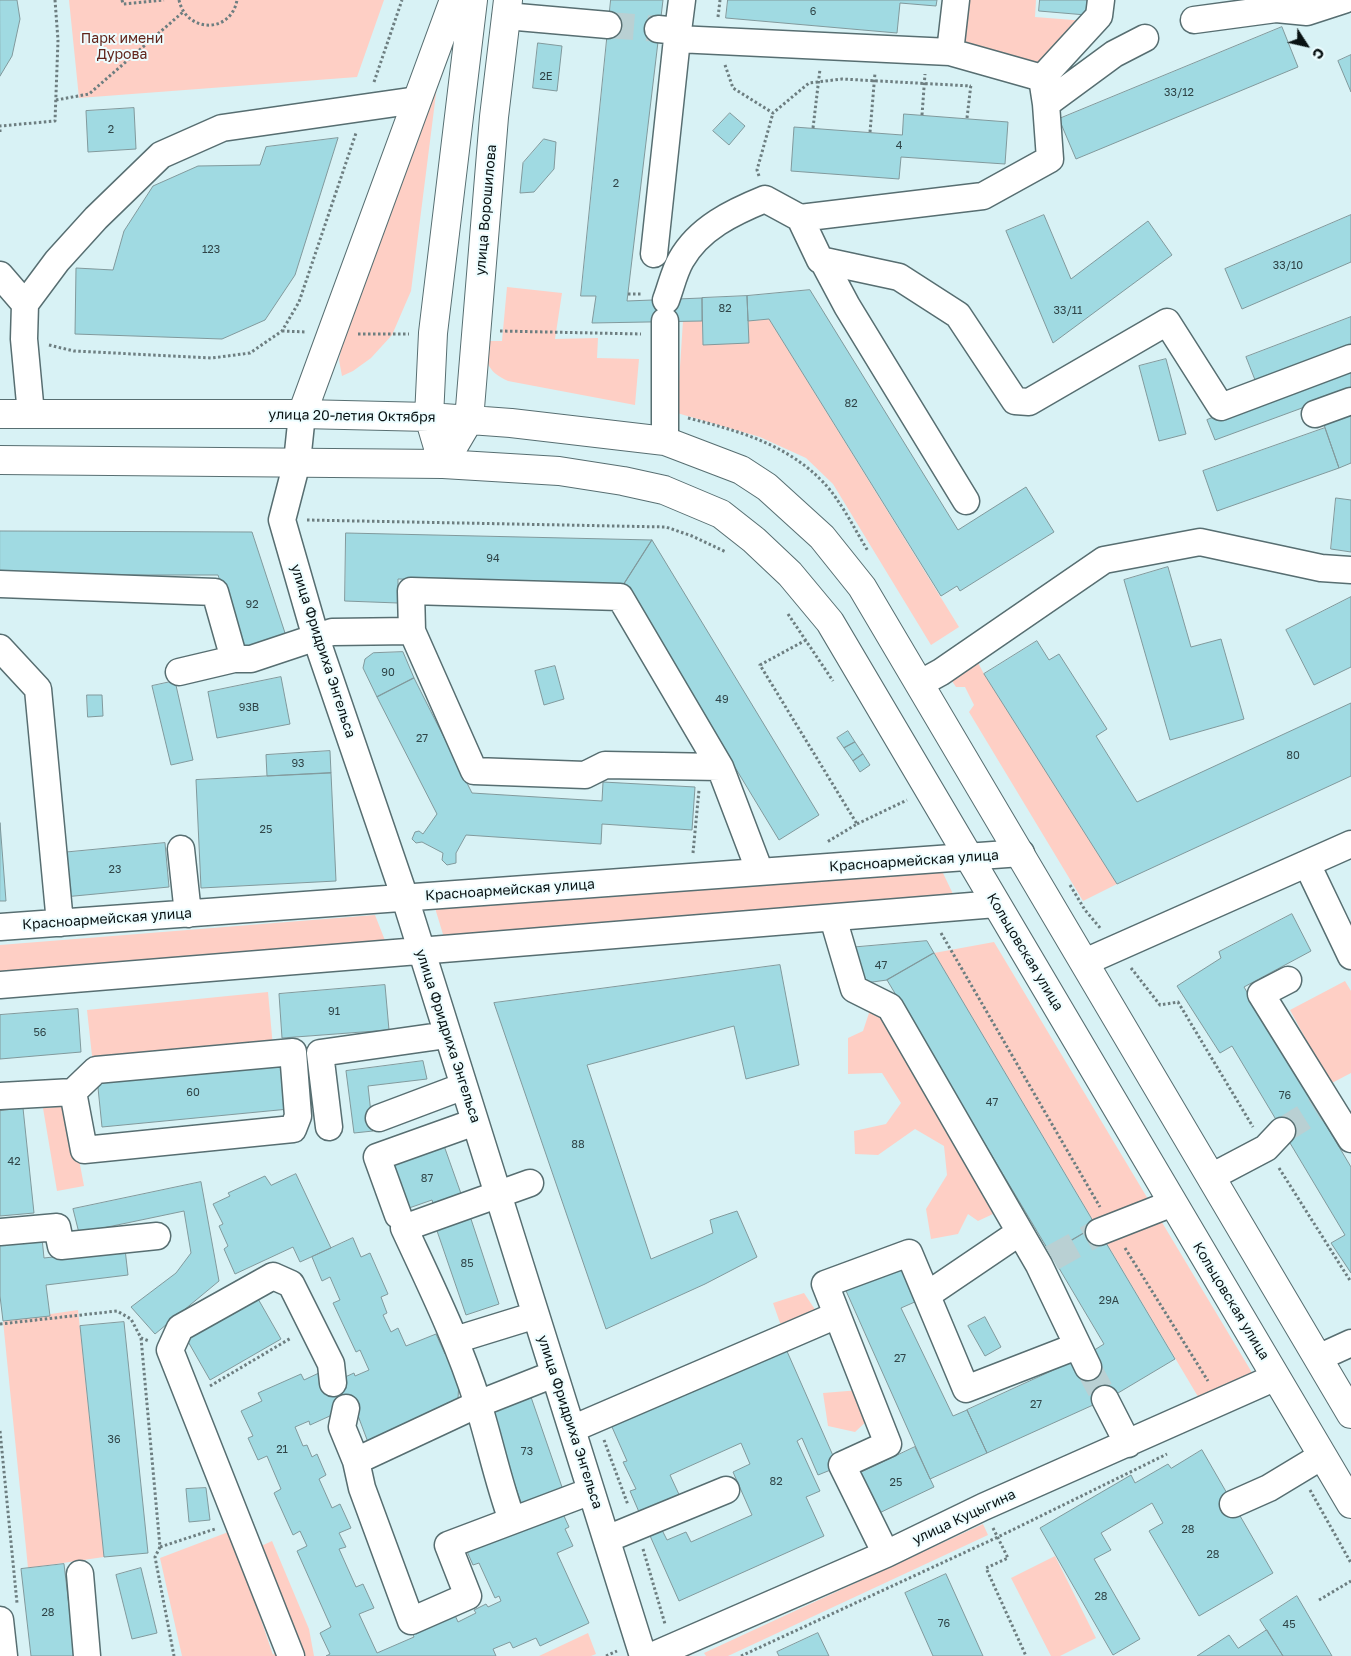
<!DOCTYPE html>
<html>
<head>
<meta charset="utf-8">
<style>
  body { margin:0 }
  #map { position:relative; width:1351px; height:1656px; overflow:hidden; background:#d8f2f5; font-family:"Golos Text",sans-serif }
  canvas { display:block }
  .north { position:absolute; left:1281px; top:20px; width:50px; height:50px; -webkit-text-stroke:4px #edfdff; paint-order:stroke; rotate:125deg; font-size:14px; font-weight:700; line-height:20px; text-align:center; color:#091213 }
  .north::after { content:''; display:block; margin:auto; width:18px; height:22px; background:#091213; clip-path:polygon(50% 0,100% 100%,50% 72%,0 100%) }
</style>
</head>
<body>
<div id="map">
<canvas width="1351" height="1656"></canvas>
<div class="north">С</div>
</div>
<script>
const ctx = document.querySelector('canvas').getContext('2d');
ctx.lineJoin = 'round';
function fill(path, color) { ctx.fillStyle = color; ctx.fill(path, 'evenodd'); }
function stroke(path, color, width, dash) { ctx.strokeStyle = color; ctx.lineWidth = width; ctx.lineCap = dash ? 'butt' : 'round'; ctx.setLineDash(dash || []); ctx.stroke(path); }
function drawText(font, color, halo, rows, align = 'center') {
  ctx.font = font + ' "Golos Text",sans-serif'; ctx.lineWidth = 4; ctx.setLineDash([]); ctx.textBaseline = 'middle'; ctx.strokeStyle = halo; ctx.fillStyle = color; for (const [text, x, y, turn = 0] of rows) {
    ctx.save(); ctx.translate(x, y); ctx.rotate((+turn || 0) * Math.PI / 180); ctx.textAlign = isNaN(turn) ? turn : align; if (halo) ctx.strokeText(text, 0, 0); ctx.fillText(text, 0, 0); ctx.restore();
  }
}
fill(new Path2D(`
  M69,0H384L357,77L79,98Z
  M966,0H1036L1035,17L1086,21L1043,66L961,44Z
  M438,78L411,291L392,335L371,358L353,371L342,376L339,360L344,334L374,260Z
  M507,287L562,293L555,339L598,338L597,358L639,359L635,405L508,381C488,372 486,363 483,341H502Z
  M769,319L959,627L931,645L833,484L806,458L760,437L677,413L683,321H702L703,344L748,321Z
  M976,659L984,674L1117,884L1083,901L969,712L974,705L965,687H956L950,678Z
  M942,871L953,894L445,941L435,908Z
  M375,915L386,943L0,974V945Z
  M994,942L1254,1376L1200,1400L934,953Z
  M1345,981L1351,991V1073L1330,1084L1290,1010Z
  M268,992L273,1047L93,1065L87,1010Z
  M884,1012L966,1152L993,1214L978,1221L968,1214L958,1234L931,1239L926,1209L947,1175L944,1146L915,1129L878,1155L855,1154L854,1131L886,1124L901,1103L882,1073L848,1074V1038L863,1031L869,1013Z
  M69,1106L84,1186L57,1191L43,1108Z
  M804,1293L816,1311L794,1329L780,1323L773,1303Z
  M78,1310L104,1557L28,1568L3,1321Z
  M860,1390L870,1418L855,1432L828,1426L823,1393Z
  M983,1524L988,1535L728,1656H706L704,1653Z
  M231,1531L273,1655L277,1650L257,1548L272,1541L309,1629L314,1656H182L160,1558Z
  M1055,1556L1096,1638L1060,1656H1051L1011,1578Z
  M588,1633L596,1654L591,1656H539Z`), '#fecfc5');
const building = new Path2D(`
  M0,0H17L20,19L12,56L0,76Z
  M611,0H663L627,301L702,298V321L592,323L596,296H581Z
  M728,0H937L936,6L900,3L897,33L726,18Z
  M1040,0H1087L1086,15L1039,11Z
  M1282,27L1298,67L1076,159L1059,119Z
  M538,43L562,46L557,91L533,88Z
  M1351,55V92L1338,61Z
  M134,108L136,149L88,152L86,111Z
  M730,113L745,126L729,145L713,131Z
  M904,114L1008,122L1005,164L901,157L899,179L791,171L794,127L902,135Z
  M338,138L295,275L265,320L222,339L75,334L76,268L113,270L124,231L153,186L198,166L260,165L266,147Z
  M544,139L556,142L554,169L534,192L520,193L523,163Z
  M1044,215L1071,279L1148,221L1172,255L1053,343L1006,231Z
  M1351,215V262L1242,309L1225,269Z
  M810,290L958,530L1026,487L1054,532L960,591L957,586L941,596L769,319L748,321L747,296Z
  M747,296L749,343L703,345L702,298Z
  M1351,317V349L1257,385L1246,357Z
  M1166,359L1186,434L1159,441L1139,366Z
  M1351,367V390L1215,440L1207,420Z
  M1351,405V463L1339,468L1321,416Z
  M1325,428L1339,468L1217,511L1203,471Z
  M1336,498L1351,500V552L1331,549Z
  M0,531L252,532L286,636L242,649L218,575H0Z
  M346,533L652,540L624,584L398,579V603L345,601Z
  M652,540L819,815L779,840L624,584Z
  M1168,567L1191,647L1221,639L1244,719L1170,740L1124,580Z
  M1351,597V667L1314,685L1286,630Z
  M1037,641L1049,660L1059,654L1107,729L1096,736L1137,802L1351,703V776L1117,884L984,674Z
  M403,652L414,678L377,697L363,668L365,659L373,653Z
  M555,666L564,699L544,705L535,671Z
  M281,677L290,724L217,738L208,692Z
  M414,678L472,793L602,801L603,782L695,787L692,830L602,824L601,844L466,835L456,853V863L447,865L442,860L443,853L422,842L416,843L412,839L415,832L419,831L423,834L437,814L377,697Z
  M175,681L193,760L171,765L152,686Z
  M87,695H102L103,716L88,717Z
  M848,731L855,742L844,748L837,738Z
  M855,742L863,754L853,761L844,748Z
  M330,751L331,773L267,776L266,755Z
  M863,754L870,765L860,772L853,761Z
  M331,773L336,881L201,888L196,780Z
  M0,823L6,901H0Z
  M165,843L169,887L64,897L60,853Z
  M1292,914L1311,951L1244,987L1351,1167V1273L1331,1243L1345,1235L1232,1046L1220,1053L1177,986L1221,958L1219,952Z
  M927,941L934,953L887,980L858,984L847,948Z
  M934,953L1096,1226L1050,1253L887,980Z
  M780,965L799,1065L746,1079L734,1026L587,1065L651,1259L713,1233L710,1220L737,1211L757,1257L705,1284L606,1329L494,1003Z
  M385,985L389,1030L282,1038L279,994Z
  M78,1009L81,1052L0,1059V1015Z
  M285,1060L289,1109L102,1127L97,1078Z
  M423,1061L427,1079L368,1086L373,1131L354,1133L346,1071Z
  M23,1108L34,1213L0,1216V1111Z
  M442,1140L464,1202L436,1212L432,1200L409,1208L391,1157Z
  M296,1174L331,1248L300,1262L293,1247L235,1274L224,1249L228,1246L219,1226L223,1224L213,1204L230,1196L228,1193L265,1176L271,1185Z
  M201,1182L219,1281L155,1334L131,1307L176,1273L191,1253L184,1211L79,1233L73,1209Z
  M469,1213L499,1304L466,1315L435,1225Z
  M1096,1226L1175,1359L1113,1396L1088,1354L1104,1344L1050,1253Z
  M42,1238L44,1258L125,1249L128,1275L46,1285L50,1316L3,1321L0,1296V1243Z
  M353,1238L361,1257L370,1253L388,1294L381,1297L387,1313L383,1315L391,1332L398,1328L406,1346L436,1334L445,1354L447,1353L459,1381L458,1399L369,1445L354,1405L310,1425L309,1421L295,1427L303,1446L307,1445L312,1457L317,1454L326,1475L319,1479L332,1508L340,1504L351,1528L339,1533L346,1547L339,1549L356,1587L363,1584L374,1608L359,1614L377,1653L414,1637L412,1632L454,1613L458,1622L476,1613L474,1610L486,1604L488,1607L501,1601L499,1596L495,1598L479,1563L473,1565L465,1547L557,1509L560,1517L564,1516L569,1527L565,1529L573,1546L557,1553L589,1623L540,1646L536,1638L513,1648L510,1642L493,1649L496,1656H326L330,1654L320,1633L331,1627L297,1551L307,1546L300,1531L293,1535L274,1493L281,1489L267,1456L258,1460L248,1438L253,1436L241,1411L262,1401L258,1393L301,1374L304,1380L321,1372L327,1385L354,1373L355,1376L369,1370L360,1350L356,1352L333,1303L340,1300L330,1277L322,1281L312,1257Z
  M903,1264L917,1301L901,1308L953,1416L967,1410L987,1453L930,1479L843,1284Z
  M257,1297L281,1339L210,1380L186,1338Z
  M985,1317L1001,1347L985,1356L968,1326Z
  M124,1322L148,1553L104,1557L80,1326Z
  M786,1349L838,1467L818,1475L802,1438L797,1441L820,1491L806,1497L824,1536L679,1601L647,1529L659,1524L667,1540L686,1532L691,1542L752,1515L733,1472L750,1464L741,1443L670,1475L682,1501L642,1519L630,1491L636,1489L623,1462L627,1461L612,1427Z
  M1076,1360L1095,1365L1113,1396L987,1453L967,1410Z
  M531,1397L564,1493L523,1508L489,1411Z
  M915,1447L934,1487L875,1515L856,1475Z
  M1202,1450L1273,1573L1199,1616L1149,1531L1163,1523L1152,1503L1101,1533L1111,1550L1094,1559L1140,1639L1113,1655L1040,1528L1131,1475L1135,1483L1168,1464L1171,1468Z
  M206,1488L210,1520L189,1522L186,1489Z
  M64,1564L75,1656H31L21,1569Z
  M141,1568L157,1633L132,1639L116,1575Z
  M946,1574L983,1656H933L905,1593Z
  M1297,1596L1332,1656H1283L1260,1620Z
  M1267,1630L1283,1656H1197L1229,1635L1238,1648Z
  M818,1633L829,1656H779L777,1652Z`);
fill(building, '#a0dae2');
stroke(building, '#81999c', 1);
stroke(new Path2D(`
  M608,25L658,29
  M1282,1131L1317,1109
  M1052,1258L1099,1232
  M1088,1367L1105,1399`), '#b9d0d3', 26, [26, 13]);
const minor = new Path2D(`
  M506,16L608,25
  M1194,20L1276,9L1307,12L1344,0
  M658,29L678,31L677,39L950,52L1042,78
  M678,31L682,0
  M950,52L956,0
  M1042,78L1099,16L1101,0
  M1046,104L1114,54L1145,38
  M800,218L820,260L899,277L958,315L1015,401L1029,402L1167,322L1221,407L1351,358
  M654,254L677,39
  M823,261L847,306L966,501
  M0,275L25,304
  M666,300C671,287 674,272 681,260C699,228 733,212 765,199L800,218L983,196L1050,159L1046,104L1042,78
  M665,321V441
  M31,414L24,339L25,304L57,261L96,218L161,155L222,128L417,100
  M302,414L297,462L282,520L316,638L405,898L643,1656
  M1315,414L1351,401
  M0,584L215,592L234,659H251L332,632L412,631
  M0,648L38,689L60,923
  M179,672L234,659
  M921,683L941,672L1104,560L1200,542L1321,568L1351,570
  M720,767L605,765L585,775L474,771L412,631L411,591L620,597L720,767L760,872
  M181,849L188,914
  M1307,864L1351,956
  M833,918L854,989L890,1007L1039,1265L1088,1367
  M0,927L1021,853
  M1085,962L1351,844
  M1288,980L1261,994L1351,1139
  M0,985L996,904
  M0,1096L73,1092L96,1070L293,1052L298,1116L293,1129L84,1150L73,1092
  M379,1118L464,1086
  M329,1127L320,1053L447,1035
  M1211,1177L1266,1148L1282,1131
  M398,1215L377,1157L475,1122
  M0,1232L57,1227L61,1246L157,1236
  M1099,1232L1173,1203
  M927,1295L1020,1232
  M455,1340L536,1315
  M1318,1358L1351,1343
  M554,1374L478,1404L356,1461L362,1488L411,1621L468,1596L448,1545L591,1491
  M1105,1399L1128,1444
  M346,1408L342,1427L356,1461
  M572,1429L837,1315
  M1233,1504L1269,1488L1322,1456
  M512,1520C498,1482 490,1442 478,1404C459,1343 431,1286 404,1228L530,1183
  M607,1539L726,1490
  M886,1554L842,1465L888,1444L825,1284L909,1253L966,1389L1077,1346
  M80,1574L87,1656
  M0,1620L4,1656
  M291,1656L170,1350L180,1328L273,1276L291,1284L331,1364L333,1383
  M652,1656L886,1554L983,1507L1276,1377`);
const major = new Path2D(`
  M0,414H302L429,417L511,423L665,441L741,470L767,487L822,537L862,587L1351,1414
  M302,414L454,0
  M0,460L443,464L559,471L623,481L664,490L721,514L754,540L790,574L830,622L1351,1504
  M443,464L469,420L494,117L508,0
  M443,464L429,417L433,333L473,0`);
stroke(minor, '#576e71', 29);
stroke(major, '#576e71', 30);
stroke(new Path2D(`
  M122,0L123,4L164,0
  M179,0C186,33 231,34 237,0
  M718,17L720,0
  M725,65L733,88L773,113L809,83L842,79L971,86
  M374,82L402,0
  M56,100L89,94L183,12
  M922,115L925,74
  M967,118L971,84
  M813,128L820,69
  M0,132V126L55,121L58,40L55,0
  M870,132L875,73
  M759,176L757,170L773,113
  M628,294H643
  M282,331L307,332
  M500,331L641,334
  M358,334H409
  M49,345L74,351L212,358L250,353L282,331L299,302L356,133
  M688,418C739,431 787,444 824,483C841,501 855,530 868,551
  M307,520L666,527L692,536L726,552
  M788,614L833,681
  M806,640L760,665L857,824L827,842
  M857,824L907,800
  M693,853L699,790
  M1070,885L1085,910L1101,929
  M941,933L1100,1207
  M1131,968L1160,1005L1178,1002L1253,1127
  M1279,1168L1351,1282
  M1125,1248L1208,1381
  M0,1324L117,1311L131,1319L141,1338L149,1341
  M141,1338L160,1547L215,1529
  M210,1386L291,1338
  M0,1431L17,1603
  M604,1440L628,1505
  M1310,1490L1351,1563
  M993,1528L1008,1558L986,1568L1026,1656
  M160,1547L155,1557L174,1656
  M643,1549L665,1624
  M1319,1600L1351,1581
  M606,1656L617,1651
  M741,1656L998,1537L1167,1454`), '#6d7e80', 3, [2.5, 2.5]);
stroke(minor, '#fff', 26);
stroke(major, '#fff', 28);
drawText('11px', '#2f4447', null, [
  ["6",813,12],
  ["2Е",546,77],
  ["33/12",1179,93],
  ["2",111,130],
  ["4",899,146],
  ["2",616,184],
  ["123",211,250],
  ["33/10",1288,266],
  ["82",725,309],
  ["33/11",1068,311],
  ["82",851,404],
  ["94",493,559],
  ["92",252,605],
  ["90",388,673],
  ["49",722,700],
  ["93В",249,708],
  ["27",422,739],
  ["80",1293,756],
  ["93",298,764],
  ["25",266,830],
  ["23",115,870],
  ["47",881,966],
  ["91",334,1012],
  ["56",40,1033],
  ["60",193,1093],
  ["76",1285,1096],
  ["47",992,1103],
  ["88",578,1145],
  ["42",14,1162],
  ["87",427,1179],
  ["85",467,1264],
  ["29А",1109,1301],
  ["27",900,1359],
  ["27",1036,1405],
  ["36",114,1440],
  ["21",282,1450],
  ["73",527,1452],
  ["82",776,1482],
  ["25",896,1483],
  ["28",1188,1530],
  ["28",1213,1555],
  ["28",1101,1597],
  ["28",48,1613],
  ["76",944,1624],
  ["45",1289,1625]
]);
drawText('14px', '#61241a', '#edfdff', [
  ["Парк имени",122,39],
  ["Дурова",122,55]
]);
drawText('14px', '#091213', '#edfdff', [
  ["улица Ворошилова",486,210,-85],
  ["улица 20-летия Октября",352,416,1],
  ["улица Фридриха Энгельса",323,651,72],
  ["Красноармейская улица",914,861,-4],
  ["Красноармейская улица",510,890,-4],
  ["Красноармейская улица",107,919,-4],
  ["Кольцовская улица",1025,952,59],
  ["улица Фридриха Энгельса",448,1036,72],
  ["Кольцовская улица",1231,1301,59],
  ["улица Фридриха Энгельса",570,1422,72],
  ["улица Куцыгина",964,1517,-25]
]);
</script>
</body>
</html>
